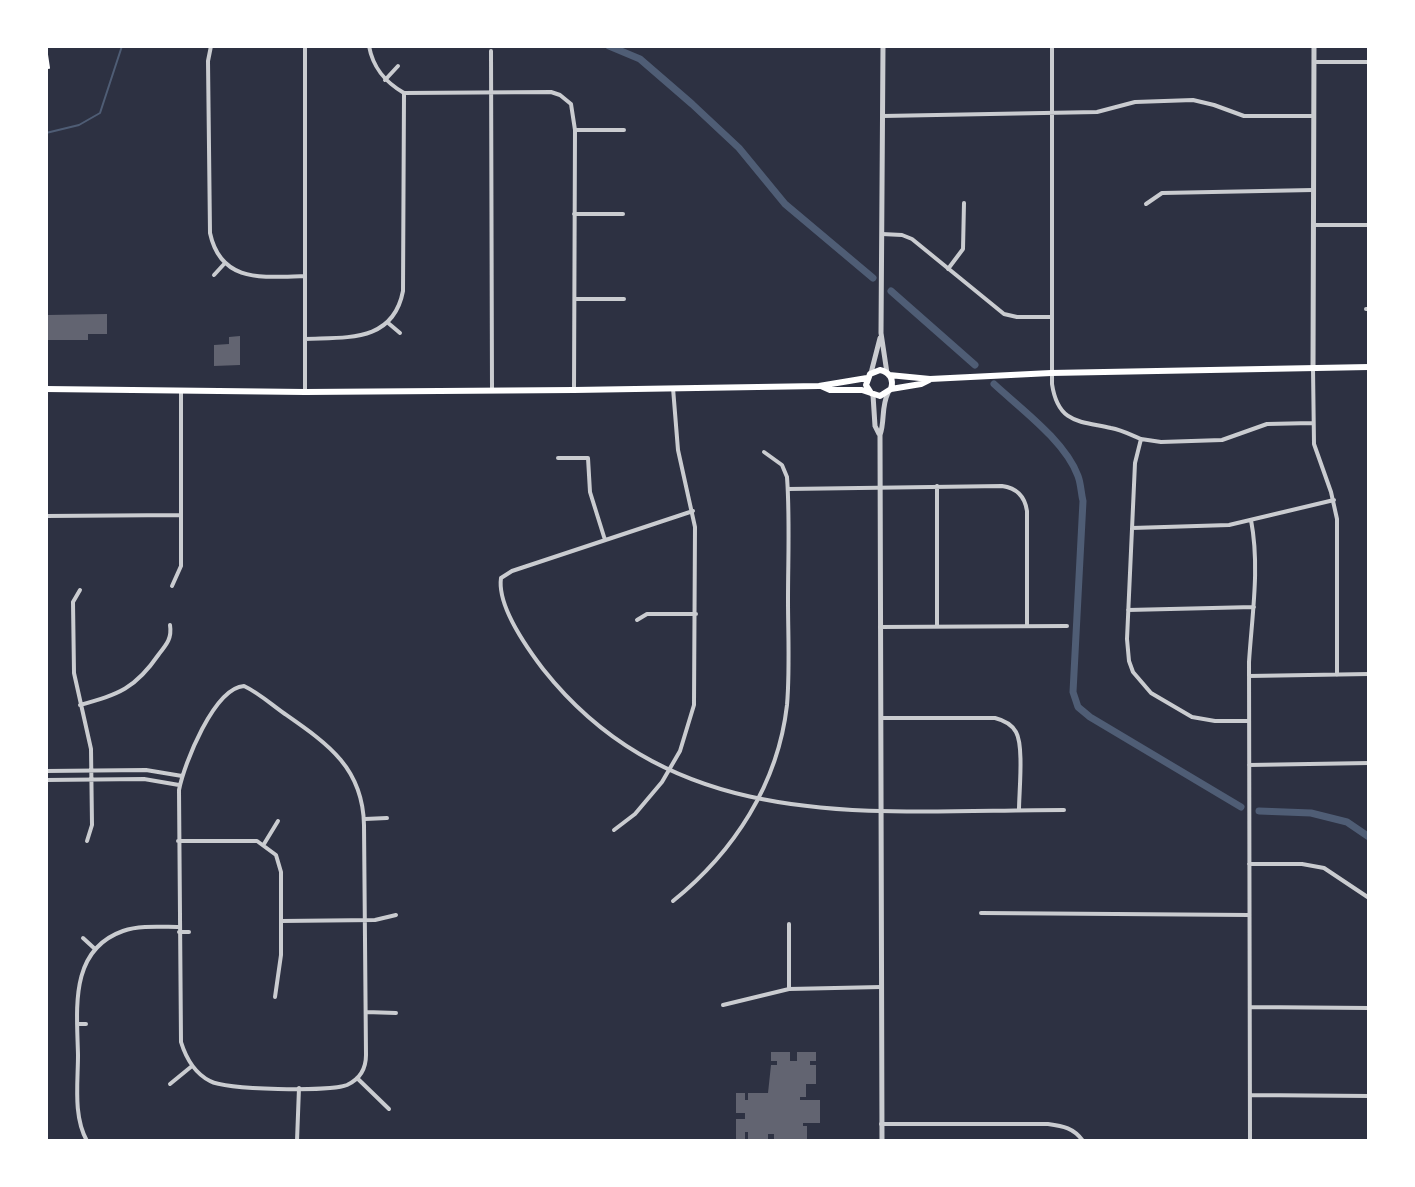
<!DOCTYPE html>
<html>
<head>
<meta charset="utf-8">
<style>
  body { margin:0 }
  #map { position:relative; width:1415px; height:1187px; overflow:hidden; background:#2d3142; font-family:"Zilla Slab",serif }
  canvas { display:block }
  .frame { position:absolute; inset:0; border:48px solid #fff; pointer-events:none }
</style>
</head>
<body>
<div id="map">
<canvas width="1415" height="1187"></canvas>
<div class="frame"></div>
</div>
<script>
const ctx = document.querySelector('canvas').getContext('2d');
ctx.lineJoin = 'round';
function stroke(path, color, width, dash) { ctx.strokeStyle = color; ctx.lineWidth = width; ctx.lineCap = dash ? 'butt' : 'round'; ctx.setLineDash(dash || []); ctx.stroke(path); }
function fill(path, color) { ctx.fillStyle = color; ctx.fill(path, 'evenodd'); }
stroke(new Path2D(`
  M46,133L79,125L100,113L122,46`), '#4f5d75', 2);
stroke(new Path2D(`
  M609,46L640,59L692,104L739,148L785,204L873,278
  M891,291L975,365
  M994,384C1021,409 1065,441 1078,476C1081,484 1081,493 1083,501L1073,692L1078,707L1090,717L1241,807
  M1259,811L1311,813L1347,822L1369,837`), '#4f5d75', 7);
fill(new Path2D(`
  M107,314V334H88V340H48L47,315Z
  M240,336V365L214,366V345L229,344V337Z
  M771,1052H790V1061H797V1052H816V1061H810V1065H816V1084H806V1097H800V1100H820V1123H803V1126H807V1141H774V1134H768V1139H748V1132H745V1139H736V1119H745V1113H736V1093H745V1100H748V1093H768L771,1065H777V1061H771Z`), '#626471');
stroke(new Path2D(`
  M46,48L49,68`), '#fff', 2);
stroke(new Path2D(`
  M211,46L208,61L210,233C221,284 264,277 305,276
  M305,46V392
  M1052,46V384C1058,424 1080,421 1111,428C1122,430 1131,435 1141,439L1135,463L1127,639L1129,661L1133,672L1151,693L1192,717L1215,721H1249
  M491,51L492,391
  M1314,62H1369
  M385,80L398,66
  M404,93L551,92L560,95L571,104L575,130L574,390
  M883,116L1097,112L1135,102L1193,100L1214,105L1244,116H1313
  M575,130H624
  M1146,204L1162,193L1313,190
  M574,214H623
  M1313,225H1369
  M882,234L902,235L912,239L1004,314L1017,317H1051
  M948,269L963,249L964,203
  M214,275L225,263
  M575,299H624
  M1366,309H1369
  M387,322L400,333
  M305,339C346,337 393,343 403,291L404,93C385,82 373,68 369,46
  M1313,368L1314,444L1331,492L1337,519V675
  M1141,439L1161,442L1222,440L1267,424L1312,423
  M558,458H588L590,492L605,540
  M937,486V626
  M788,489L1002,486C1017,488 1025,497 1027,511V626
  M693,511L512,571L501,578C497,606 527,648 543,669C677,838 875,810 1064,810
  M46,516L181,515
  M1132,528L1229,525L1334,500
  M172,586L181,566V390
  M80,590L73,602L74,673L91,749L92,825L87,841
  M1128,610L1254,607
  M637,620L647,614H696
  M880,627L1067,626
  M1249,676L1369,674
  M244,686C259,693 272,705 285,714C328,744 363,768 364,825L366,1055C366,1068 360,1079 347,1085C330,1092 226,1090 210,1081C194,1073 186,1058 181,1042L179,790C184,764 214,688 244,686Z
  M80,705C119,694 135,689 159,654C167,644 172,638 170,625
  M881,718H995C1003,720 1011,723 1016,732C1024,746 1019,792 1019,810
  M1249,765L1369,763
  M46,771L146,770L182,776
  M46,780L144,779L179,785
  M365,819L387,818
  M614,830L635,814L662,782L680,751L694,705L695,527L678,450L673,388
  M178,841H257L276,855L281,872V955L275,997
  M264,844L278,821
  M1249,864H1302L1324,868L1369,898
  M673,901C734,852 778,784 787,705C790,670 788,635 788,600C788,559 790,518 787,477L782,465L764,452
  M981,913L1249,915
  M281,921L375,920L396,915
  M789,924V989
  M179,932H189
  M83,938L95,949
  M723,1005L789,989L881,987
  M1250,1007L1369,1008
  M366,1012L396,1013
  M77,1024H86
  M357,1078L389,1109
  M170,1084L192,1066
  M1250,1095L1369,1096
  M881,1124H1048C1063,1126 1074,1128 1083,1141
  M87,1141C73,1116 78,1083 78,1055C77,1009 69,950 123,931C140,925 161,927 179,927
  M297,1141L299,1088
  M1250,1141L1249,662C1252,615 1260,567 1251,520`), '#caccd0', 4);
stroke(new Path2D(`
  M883,46L881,333L887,373
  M1313,368L1314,46
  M871,373L880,338
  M873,395L875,426L879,434
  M882,1141L880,435C885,421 881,407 888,393`), '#caccd0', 5);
stroke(new Path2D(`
  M889,375L930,379L1051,373L1369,367
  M821,386L830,390H862L880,396L891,389C894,380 890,372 880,370L870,374L866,385L871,393
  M46,389L305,392L574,390L819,386L867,378
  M891,389L921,384L929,380`), '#fff', 6);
</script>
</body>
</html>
